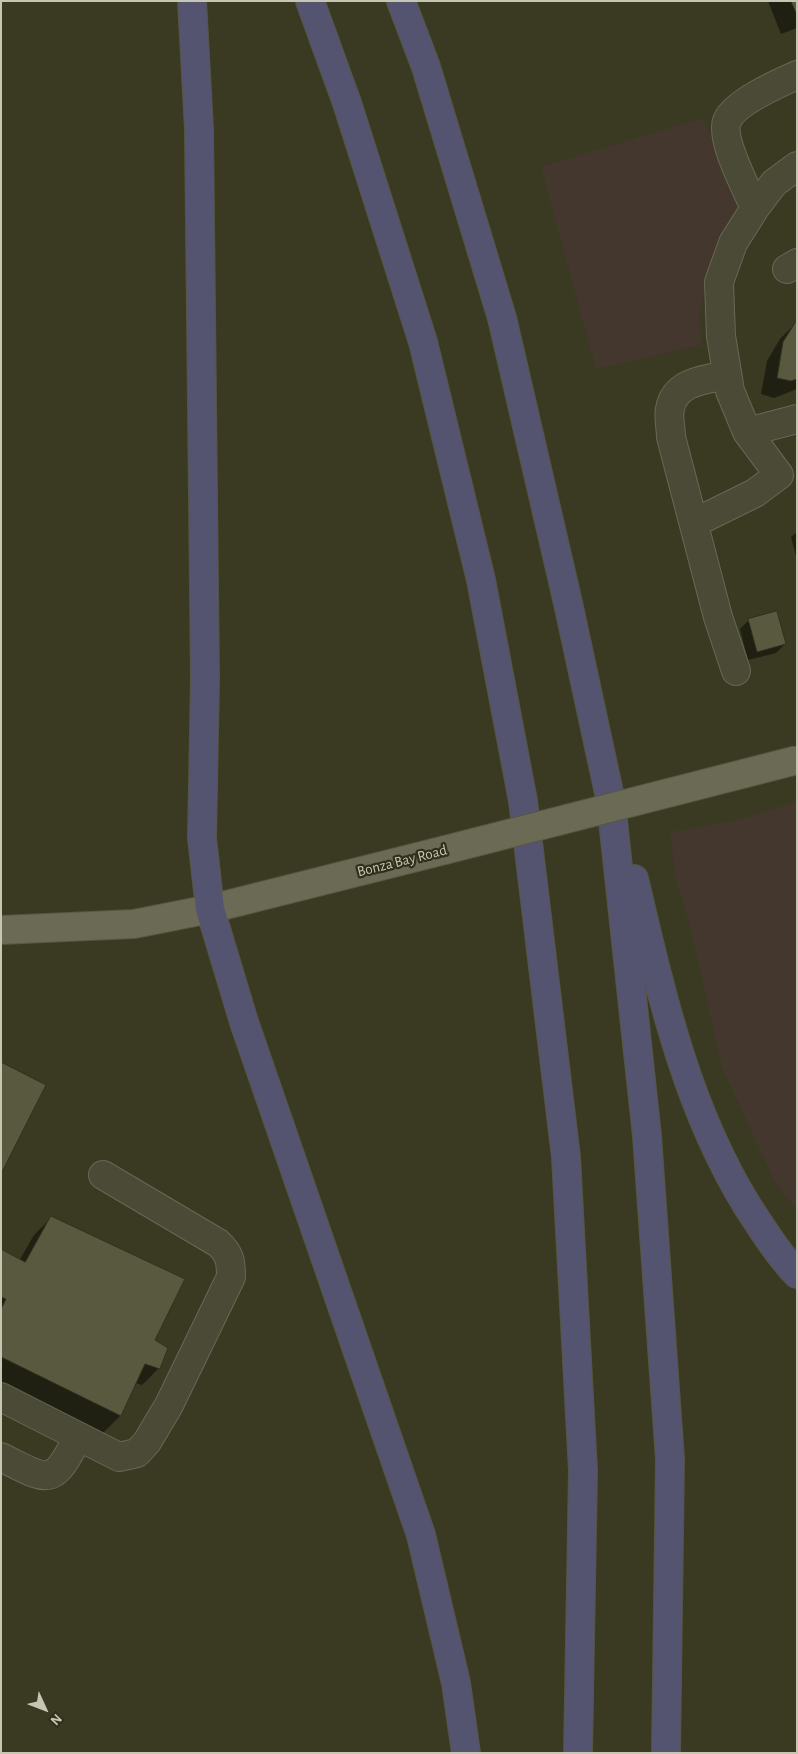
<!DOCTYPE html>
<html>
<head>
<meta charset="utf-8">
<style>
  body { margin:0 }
  #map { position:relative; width:798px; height:1754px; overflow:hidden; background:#3a3a23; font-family:"Alegreya Sans",sans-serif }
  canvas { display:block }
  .frame { position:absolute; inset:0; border:2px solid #c6c6b2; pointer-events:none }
  .north { position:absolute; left:20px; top:1684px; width:50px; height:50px; -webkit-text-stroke:4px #2f2f1c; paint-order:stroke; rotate:133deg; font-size:14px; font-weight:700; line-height:20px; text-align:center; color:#c6c6b2 }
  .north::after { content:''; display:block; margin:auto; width:18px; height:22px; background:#c6c6b2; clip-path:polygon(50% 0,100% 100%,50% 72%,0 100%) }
</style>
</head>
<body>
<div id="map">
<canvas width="798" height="1754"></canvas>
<div class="frame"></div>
<div class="north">N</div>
</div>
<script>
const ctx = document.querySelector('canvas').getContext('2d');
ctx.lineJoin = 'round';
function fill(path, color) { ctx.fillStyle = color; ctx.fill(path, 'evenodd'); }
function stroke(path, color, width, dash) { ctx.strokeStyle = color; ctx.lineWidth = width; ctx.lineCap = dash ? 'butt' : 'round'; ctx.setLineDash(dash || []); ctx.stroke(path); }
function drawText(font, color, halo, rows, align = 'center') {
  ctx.font = font + ' "Alegreya Sans",sans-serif'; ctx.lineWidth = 4.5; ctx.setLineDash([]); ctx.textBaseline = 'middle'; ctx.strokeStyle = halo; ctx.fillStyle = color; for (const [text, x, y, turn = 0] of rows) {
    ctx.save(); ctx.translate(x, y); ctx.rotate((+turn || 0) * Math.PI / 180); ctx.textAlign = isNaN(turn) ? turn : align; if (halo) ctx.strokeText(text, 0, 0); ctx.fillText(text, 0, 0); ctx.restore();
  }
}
fill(new Path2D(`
  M703,118L744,208L710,263L699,317L702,345L596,369L541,167Z
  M797,801V1210L774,1180L722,1067L691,929L675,875L670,832L739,820Z`), '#44372e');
fill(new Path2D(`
  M768,1H797V28L781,34Z
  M797,322V389L774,398L761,394L767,361L780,339Z
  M797,532V560L791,537Z
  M749,620L785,644L776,653L748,660L740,629Z
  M51,1218L153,1341L159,1368L142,1385L135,1383L120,1416L103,1433L1,1382V1250L19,1261L34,1235Z`), '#0007');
const building = new Path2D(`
  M791,1H797V15Z
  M797,320V379L791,381L777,378L783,342Z
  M777,611L786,644L757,652L748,619Z
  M1,1062L46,1085L1,1174Z
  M51,1216L185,1279L155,1340L168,1348L160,1369L145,1364L121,1416L1,1357V1309L6,1299L1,1297V1249L25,1262Z`);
fill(building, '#59593f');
stroke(building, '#31311e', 1);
const minor = new Path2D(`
  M755,208C747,190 720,139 727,121C734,103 779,83 797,75
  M787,269L797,263
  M727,375C705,380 675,381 670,409C668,417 671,428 671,437L718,617L736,671
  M747,432L797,419
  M694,523L755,493L779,475L747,432L730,391L721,336L719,282L733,243L755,208L774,183L797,166
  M1,1397L119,1457L137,1453L147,1442L169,1405L231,1277C231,1261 230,1254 218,1243L103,1175
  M1,1457C49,1481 52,1488 78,1437`);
const major = new Path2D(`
  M1,930L134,924L210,909L445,850`);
const highway = new Path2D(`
  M192,1L199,129L205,679L202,838L210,909L244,1022L421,1535L456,1683L466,1753
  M310,1L347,103L423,342L481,580L523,801L566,1157L583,1471L578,1753
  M401,1L426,67L502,318L568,603L611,802L647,1136L670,1459L666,1753
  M634,879C661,993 686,1107 748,1207C763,1230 778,1254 797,1274`);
stroke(minor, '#686855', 30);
stroke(major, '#565643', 30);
stroke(highway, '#555542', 30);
stroke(minor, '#4a4a37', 28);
stroke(major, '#6b6a55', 28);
stroke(highway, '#555470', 28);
const majorBridge = new Path2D(`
  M445,850L797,760`);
stroke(majorBridge, '#565643', 30, []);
stroke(majorBridge, '#6b6a55', 28);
drawText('15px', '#c6c6b2', '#2f2f1c', [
  ["Bonza Bay Road",402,861,-14]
]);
</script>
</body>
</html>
